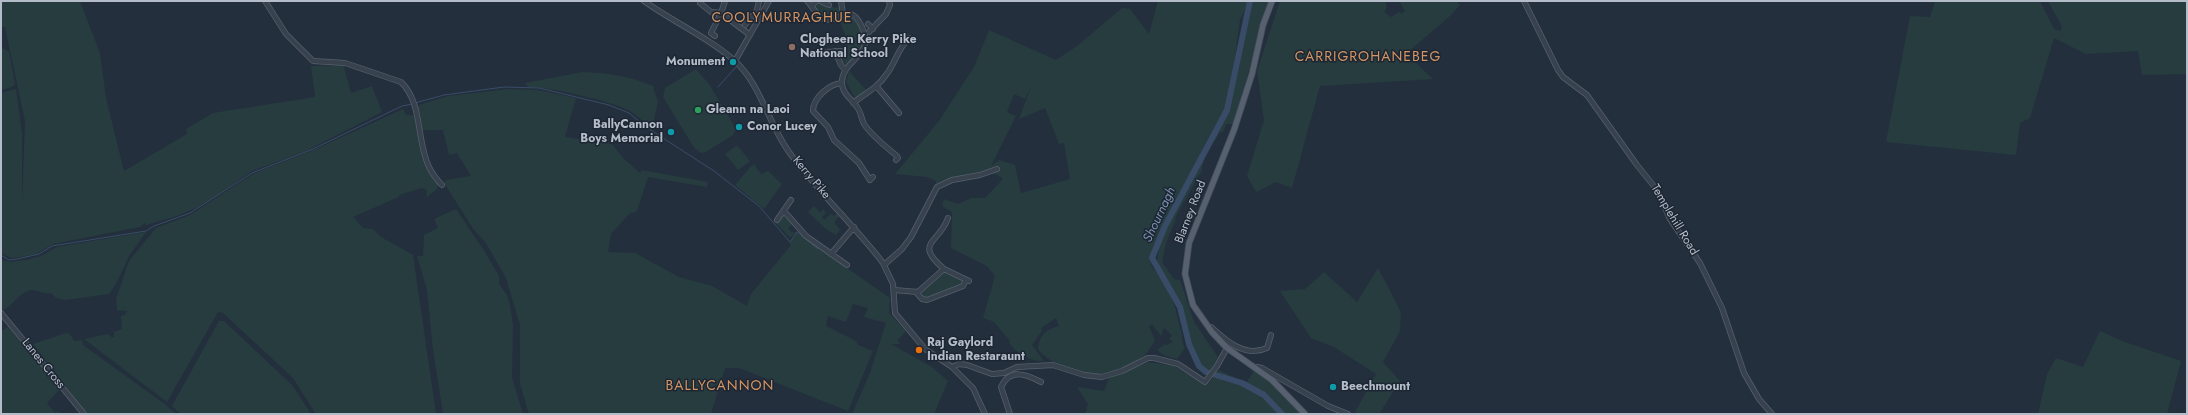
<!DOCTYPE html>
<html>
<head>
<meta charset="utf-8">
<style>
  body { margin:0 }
  #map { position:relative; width:2188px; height:415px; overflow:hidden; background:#242f3e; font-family:Jost,sans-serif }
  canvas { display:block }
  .frame { position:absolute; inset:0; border:2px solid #b4bcc9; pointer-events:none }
</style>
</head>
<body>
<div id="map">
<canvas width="2188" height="415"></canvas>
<div class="frame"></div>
</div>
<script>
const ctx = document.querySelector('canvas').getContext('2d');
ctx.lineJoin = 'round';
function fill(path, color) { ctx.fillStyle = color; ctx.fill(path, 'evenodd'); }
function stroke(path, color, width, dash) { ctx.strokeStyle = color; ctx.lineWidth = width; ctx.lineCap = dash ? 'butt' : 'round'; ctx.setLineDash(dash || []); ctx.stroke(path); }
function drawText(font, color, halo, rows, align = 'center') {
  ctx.font = font + ' Jost,sans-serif'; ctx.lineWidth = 3; ctx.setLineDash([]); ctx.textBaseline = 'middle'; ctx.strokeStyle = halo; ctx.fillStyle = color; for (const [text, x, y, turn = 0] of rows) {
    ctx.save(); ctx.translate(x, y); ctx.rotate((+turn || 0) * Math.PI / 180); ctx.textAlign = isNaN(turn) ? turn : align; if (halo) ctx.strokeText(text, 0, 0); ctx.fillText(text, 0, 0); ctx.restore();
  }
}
fill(new Path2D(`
  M1,1H80L100,53L106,98L124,171L187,134L186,129L213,113L315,97L311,66H313L345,65L344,67L351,93L372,86L382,112L304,152L252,171L210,200L194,209L177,216L146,225L145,223L140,227L53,244L36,254L21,257L11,258L1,253V93L16,89L22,134V206L25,121L5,27H1Z
  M1158,1H1249L1240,20L1231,87L1225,109L1203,148V154L1227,114L1250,1H1270L1259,34L1234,124H1226L1223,132H1220C1213,144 1203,156 1202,170L1175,218L1176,219L1166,243L1162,262L1174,279L1180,280L1194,322L1218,357L1210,373L1200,365L1191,346L1180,306L1157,261L1159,249L1149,259L1153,269C1172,280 1175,311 1181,330C1183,336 1181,342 1185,348L1177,359L1165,356L1157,350L1165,344L1167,345L1173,342L1169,339L1172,335L1164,328L1161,336L1152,324L1149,326L1155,341C1151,346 1147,354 1142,358C1130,366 1116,372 1102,374C1082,377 1049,364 1038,349C1040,334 1045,330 1059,326L1056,318L1041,328L1042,331L1032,345L1044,361C1030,362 1017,353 1009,343L1010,341L994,322L983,318L995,276L987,266L951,248L952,212L942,206L944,199L958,204L971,198H985L1003,179C989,164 952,180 936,184V181L927,177L895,174L939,121L974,67L989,30L1056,60L1077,46L1122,8L1130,9L1149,34ZM1031,87L1019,119L1045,108L1059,144L1064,143L1070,179L1021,193L1015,165L999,160L991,166L1016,116L1007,112L1014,94L1025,99Z
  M1280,1H1385L1387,7L1384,12L1391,17L1399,12L1402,14L1405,11L1399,1H1456L1460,5L1450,16L1406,54L1433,79L1320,86L1292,188L1276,182L1256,192L1247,176L1264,120L1257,71Z
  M1935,1H2040L2054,29L2060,31L2062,27L2048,1H2187V74L2142,75L2138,51L2086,54L2054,38L2030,118L2020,123L2016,155L1886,142L1910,16L1930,17Z
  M817,3L828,7L830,5L835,8L839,6L841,12C830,18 824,17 816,8Z
  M848,14C859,22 869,39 860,52C857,57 851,61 847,66L839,54L842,48L846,46L845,34L838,18Z
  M1,47L9,52L15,84L12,87L1,90Z
  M696,69L709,84L736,129L733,135L704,153L699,152L693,146L663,97L665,88Z
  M849,71L867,91L855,98L846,82Z
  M583,72C608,73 629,76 653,86L658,102L652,128C645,123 638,116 630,111C615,102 546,86 528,87L525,83Z
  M508,89L538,90L576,98L565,137L612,144L623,158L640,173L642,170L708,182L707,187L648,177L637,211L629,214L611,234L608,252L635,253L679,277L712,286L747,306L751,294L791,245L789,243L797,233L890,298L889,313L906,331L897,341L900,342L899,344H891L932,367L948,381L934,414H852L870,373L886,323L864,317L868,308L853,304L846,322L828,316L826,326L856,341L858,345L873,351L848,411L739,368H725L711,414H529L520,384V325L506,278L486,243L474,230L444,183L446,180L471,176L457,153L449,155L443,130H421L417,108L419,105L448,96Z
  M403,109L406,115H414L427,167L439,184L437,189L427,197L426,189L422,188L399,195V197L353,217L363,228L373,229L381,237L413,255L436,414H316L293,378L223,313L218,312L167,402L84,339L108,334L111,337H114V332L122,329L121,316L125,315L127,311L117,310L116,299L129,261L156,228L190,215L253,174L318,148Z
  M737,145L750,161L738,170L725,154Z
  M756,163L755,166L761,174L768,171L782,184L764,209L735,185L751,166Z
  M814,206L820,212L823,209L826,213L822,217L824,220L831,214L834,216L838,212L841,215L834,222L840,230L836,235L826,229L808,212Z
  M456,209L485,252L499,276V284L507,295L510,305L513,325L512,377L523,414H443L433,350L427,290L417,256H423L424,235L438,228L434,219Z
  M784,214L791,221L792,225L788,228L792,233L799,230L790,238L774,221H778Z
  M146,232L129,256L116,284L109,294L65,300L56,298L51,293C45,295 39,290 32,290C18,292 14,306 3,310L1,307V260L11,262L26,260L41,256L57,247Z
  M1378,268L1401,312L1400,331L1383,362L1400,381L1379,414H1360L1355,412L1376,374L1334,347L1311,338L1280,291L1305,289L1324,272L1357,302Z
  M945,272L964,280L963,284L930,297H923L922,292Z
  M219,321H224L293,386L311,414H181L172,406Z
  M8,327L60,389L47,403L55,413L58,411L61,414H1V331Z
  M2100,331L2122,341L2181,361L2167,414H2038L2047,374L2056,358L2083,367Z
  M66,333L70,334L74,341L82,340L83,345L166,405L176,414H87L33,344Z
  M1149,362L1174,366L1206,386L1219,370L1246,383L1255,369L1272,382L1304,414H1085L1088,404L1077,387L1104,391L1109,378Z`), '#263c3f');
stroke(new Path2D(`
  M718,87L736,67
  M415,103L444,95L504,87L539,88L609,105L629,113L646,127L714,171L759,206L790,242L797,232L818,249
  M1,255L9,260L17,259L39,254L52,246L146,231L154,226L190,213L252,173L313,149L402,106L412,104`), '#394c67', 1);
stroke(new Path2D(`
  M1250,1L1227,110L1165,226L1152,258L1180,307L1189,344L1199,366L1206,372L1242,383L1264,395L1282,414`), '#394c67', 6);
const minor = new Path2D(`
  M265,1L286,34L313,61L345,63L401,82C423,103 416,140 429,167C432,173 437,180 442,185
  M644,1C673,22 708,37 735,61C761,85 768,123 789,152C817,191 853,224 883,263L893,284L895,313L925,349L952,367L973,388L985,414
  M701,1L700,3L711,12L721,13L711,33L715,36
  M725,1L721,13L750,35
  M807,1C812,6 817,16 824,19C838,24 849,1 861,25C877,56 843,59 842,81C841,93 851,98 857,107C861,112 861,118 864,124C871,135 886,147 897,156L898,158L896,160
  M820,1L829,5
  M841,1L843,14
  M1524,1L1558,70L1563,77L1587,95L1637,165L1657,190L1670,219L1700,263L1722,308L1744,373L1759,399L1772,414
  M812,6L816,1
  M868,24L873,29
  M745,25L757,10L759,1
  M869,32L886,14L890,5L889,1
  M835,51L841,65L845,70
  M827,52L841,51
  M735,61L769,1
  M842,83C829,84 813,98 813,111L828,127L834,140L859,163L870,180L873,177
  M877,87L899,113
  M853,103C866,93 877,88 886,75C896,62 897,50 909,38
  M784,211L806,236L847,265
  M777,220L791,200
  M831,254L854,227
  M884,265L902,249L911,237L937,187L952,180L980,175L997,169
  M944,269L969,281
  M894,290L918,292L944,269C913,242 939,244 948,218
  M916,292L922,299L927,300L963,286L966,280
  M1,313L84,414
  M1209,328L1211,327C1226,341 1245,358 1267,348L1271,335
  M952,367L959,364L967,365L992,374L1004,373L1017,367L1053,365L1084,375L1102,377L1122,371L1148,358H1154L1178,364L1205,382L1217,366L1227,348
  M1257,367L1262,368L1328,406L1348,414
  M1010,414L1001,387C1010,368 1026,374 1041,382`);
const major = new Path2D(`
  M1272,1L1263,25L1252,74L1234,130L1189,243L1185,274L1193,305L1212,332L1227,348L1272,380L1305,414`);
stroke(minor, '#565f6c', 6);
stroke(major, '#414a57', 7);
stroke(minor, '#38414e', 4.5);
stroke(major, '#56606e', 5.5);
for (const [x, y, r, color] of [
  [792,47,4,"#8d6e63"],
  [733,62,4,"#0f9aa8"],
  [698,110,4,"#2e9e5b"],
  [739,127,4,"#0f9aa8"],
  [671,132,4,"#0f9aa8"],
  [919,350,4,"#e8710a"],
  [1333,387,4,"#0f9aa8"]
]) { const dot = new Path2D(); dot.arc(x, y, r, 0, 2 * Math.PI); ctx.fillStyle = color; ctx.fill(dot); stroke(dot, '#1d2633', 1.5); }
drawText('bold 12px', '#b4bcc9', '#1d2633', [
  ["Clogheen Kerry Pike",800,40],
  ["National School",800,54],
  ["Monument",725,62,"right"],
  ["Gleann na Laoi",706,110],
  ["BallyCannon",663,125,"right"],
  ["Boys Memorial",663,139,"right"],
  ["Conor Lucey",747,127],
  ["Raj Gaylord",927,343],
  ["Indian Restaraunt",927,357],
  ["Beechmount",1341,387]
], 'left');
drawText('12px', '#b4bcc9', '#1d2633', [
  ["Kerry Pike",811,178,50],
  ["Blarney Road",1191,212,-69],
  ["Templehill Road",1674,220,59],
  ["Lanes Cross",43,364,51]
]);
drawText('italic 13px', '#7c92b1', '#1d2633', [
  ["Shournagh",1160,215,-65]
]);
ctx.letterSpacing = '1px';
drawText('14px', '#d59563', '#1d2633', [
  ["COOLYMURRAGHUE",782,19],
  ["CARRIGROHANEBEG",1368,58],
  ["BALLYCANNON",720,387]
]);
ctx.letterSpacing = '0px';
</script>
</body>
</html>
